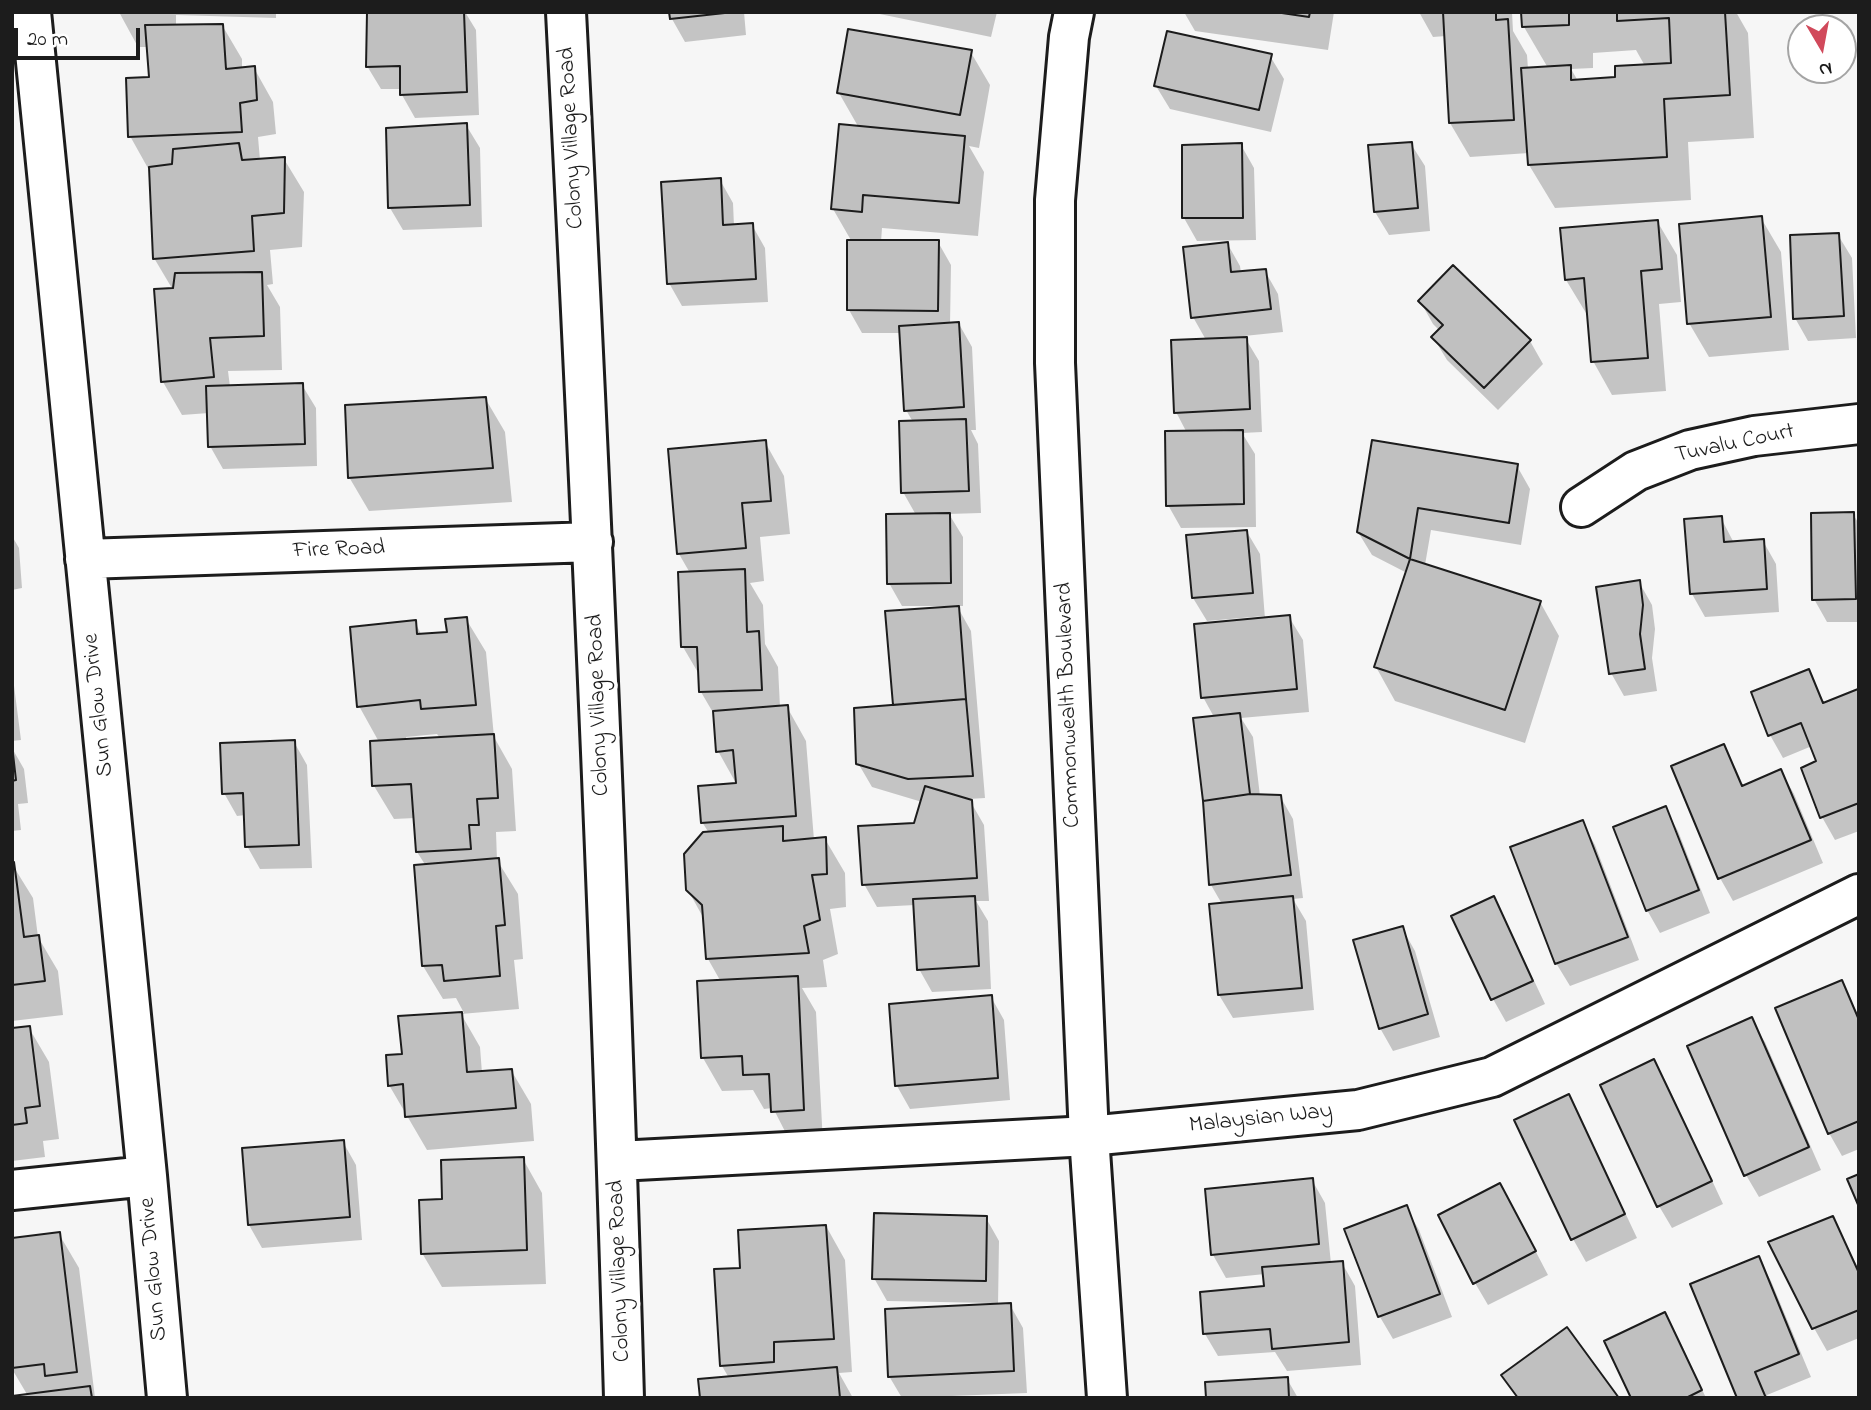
<!DOCTYPE html>
<html>
<head>
<meta charset="utf-8">
<style>
  body { margin:0 }
  #map { position:relative; width:1871px; height:1410px; overflow:hidden; background:#f6f6f6; font-family:"Indie Flower",sans-serif }
  canvas { display:block }
  .frame { position:absolute; inset:0; border:14px solid #1c1c1c; pointer-events:none }
  .north { position:absolute; left:1787px; top:14px; width:70px; height:70px; box-sizing:border-box; background:#fff; border:2px solid #a4a4a4; border-radius:50%; rotate:170deg; font-size:19px; font-weight:700; line-height:28px; text-align:center; color:#1c1c1c }
  .north::after { content:''; display:block; margin:auto; width:24px; height:32px; background:#d1495b; clip-path:polygon(50% 0,100% 100%,50% 72%,0 100%) }
  .scale { position:absolute; left:14px; top:28px; width:126px; height:32px; box-sizing:border-box; border:4px solid #1c1c1c; border-top:0; padding-left:9px; font-size:21px; line-height:24px; white-space:nowrap; color:#1c1c1c; -webkit-text-stroke:5px #fff; paint-order:stroke }
</style>
</head>
<body>
<div id="map">
<canvas width="1871" height="1410"></canvas>
<div class="frame"></div>
<div class="north">N</div>
<div class="scale">20 m</div>
</div>
<script>
const ctx = document.querySelector('canvas').getContext('2d');
ctx.lineJoin = 'round';
function fill(path, color) { ctx.fillStyle = color; ctx.fill(path, 'evenodd'); }
function stroke(path, color, width, dash) { ctx.strokeStyle = color; ctx.lineWidth = width; ctx.lineCap = dash ? 'butt' : 'round'; ctx.setLineDash(dash || []); ctx.stroke(path); }
function drawText(font, color, halo, rows, align = 'center') {
  ctx.font = font + ' "Indie Flower",sans-serif'; ctx.lineWidth = 7; ctx.setLineDash([]); ctx.textBaseline = 'middle'; ctx.strokeStyle = halo; ctx.fillStyle = color; for (const [text, x, y, turn = 0] of rows) {
    ctx.save(); ctx.translate(x, y); ctx.rotate((+turn || 0) * Math.PI / 180); ctx.textAlign = isNaN(turn) ? turn : align; if (halo) ctx.strokeText(text, 0, 0); ctx.fillText(text, 0, 0); ctx.restore();
  }
}
fill(new Path2D(`
  M119,12H276V18L176,15V26L222,25L242,59V69L254,68L273,102L276,134L258,137L260,160L284,159L304,192L302,247L270,250L273,284L267,285L280,307L282,370L228,371L230,387L302,385L316,408L317,466L223,469L210,446L209,413L182,415L163,382L173,290L154,258L149,170L130,136L150,79L148,47H138Z
  M368,12H465L476,30L479,115L415,118L402,95V89H381L367,66Z
  M671,12H744L746,35L685,42L672,19Z
  M870,12H997L991,37Z
  M1184,12H1334L1328,50L1195,31Z
  M1419,12H1512L1513,31L1527,55L1528,69L1548,68L1524,27L1523,12H1736L1748,33L1754,138L1688,142L1691,200L1555,208L1529,165V153L1470,157L1450,123L1446,36L1433,37ZM1636,50L1645,66L1617,78L1578,81L1571,69L1593,68V53Z
  M970,51L990,85L979,148L969,146L984,172L978,236L882,228L881,242H938L951,265L950,325L959,324L972,347L976,430H971L978,444L981,513L949,514L963,537V606H957L971,631L985,798L969,799L984,825L989,901H976L988,921L991,989L932,992L919,969L915,905L877,907L864,884L915,824L922,802L872,787L858,763L894,707L944,609V606H902L889,583L916,515L903,492L913,422L906,410L902,333H862L849,310L852,242L833,209L859,128L839,93Z
  M1270,56L1284,79L1271,132L1170,109L1156,86Z
  M466,125L480,148L482,227L403,230L390,208Z
  M1411,144L1425,166L1430,231L1389,235L1375,212Z
  M1241,145L1254,168L1256,240L1197,241L1184,218Z
  M720,180L733,203L734,226L752,225L765,248L768,302L682,306L669,283Z
  M1761,218L1781,252L1789,350L1709,357L1689,323Z
  M1657,221L1677,255L1681,302L1659,304L1666,391L1612,395L1593,361L1589,313H1586L1566,280Z
  M1838,235L1852,258L1856,338L1808,341L1795,318Z
  M1227,243L1240,266L1241,273L1265,271L1278,294L1283,332L1244,336L1259,361L1262,432L1242,433L1255,454L1256,527L1181,528L1168,505L1187,433L1176,412L1206,340L1193,317Z
  M1420,301L1530,341L1543,364L1498,410L1447,360L1433,337L1440,331L1433,324Z
  M485,398L505,432L512,502L369,511L349,477Z
  M765,442L784,476L790,534L760,537L764,581L750,583L763,605L765,644L778,667L780,707H787L806,741L814,840L825,839L845,873L846,907L830,909L838,954L823,960L827,987L802,988L816,1012L823,1143L792,1145L773,1108L764,1109L753,1090L722,1091L703,1058L721,982L708,959L704,919L688,890L709,833L702,822L737,785L718,751L715,716L701,692L700,676L683,647L690,573L679,554Z
  M1517,466L1530,489L1521,545L1431,530L1425,565L1540,602L1559,636L1525,743L1395,701L1376,667L1407,573L1372,555L1358,532Z
  M1853,514L1859,524V622H1827L1814,599Z
  M1721,518L1734,543L1763,541L1776,564L1779,612L1705,617L1692,594Z
  M1247,532L1260,554L1265,619L1289,617L1303,640L1309,712L1241,718L1253,737L1260,796H1280L1293,819L1303,898L1293,899L1306,921L1314,1010L1233,1018L1219,995L1222,904L1211,885L1205,800L1214,717L1203,697L1265,619L1264,616L1207,621L1193,598Z
  M12,536L19,548L22,588L12,590Z
  M1639,582L1652,605L1655,629L1652,658L1657,691L1624,696L1611,673Z
  M466,619L486,652L494,737L512,769L516,831L496,832L497,860L518,894L523,959L514,960L519,1009L461,1014L480,1047L482,1073L511,1070L531,1104L534,1141L427,1150L389,1085L403,1056L400,1018L464,1013L456,998L443,999L423,966L426,866L417,852L415,818L394,819L374,786L379,742L359,706L415,622L422,636L449,633ZM437,734L440,738L406,740V737Z
  M12,670L21,740L12,741Z
  M1808,671L1825,704L1859,694V831L1835,840L1822,817L1803,769L1819,762L1812,746L1783,758L1770,735Z
  M294,742L307,765L312,868L260,869L247,846L246,815L237,816L224,793Z
  M1723,746L1736,769L1744,787L1781,771L1794,794L1823,863L1733,901L1720,878Z
  M12,748L24,769L28,803L18,804L21,830L12,831Z
  M1665,808L1678,831L1710,913L1660,933L1647,910Z
  M1582,822L1595,845L1639,960L1570,986L1556,963Z
  M12,864L33,898L38,937L58,971L63,1015L12,1021Z
  M1493,899L1506,921L1545,1004L1506,1022L1493,999L1454,917Z
  M1402,928L1415,951L1440,1037L1393,1051L1380,1028Z
  M1841,982L1859,1016V1149L1842,1156L1829,1133Z
  M991,997L1004,1020L1010,1100L910,1109L897,1086Z
  M1751,1020L1765,1042L1821,1170L1759,1197L1746,1175Z
  M29,1028L49,1062L59,1139L43,1141L45,1157L12,1161V1030Z
  M1654,1062L1667,1084L1723,1204L1672,1228L1659,1206Z
  M1568,1096L1581,1119L1637,1238L1586,1262L1573,1239L1516,1121Z
  M343,1142L356,1165L362,1240L262,1248L249,1225Z
  M523,1159L542,1193L546,1284L442,1287L422,1253L444,1201Z
  M1312,1180L1325,1203L1331,1264L1342,1263L1355,1286L1361,1365L1287,1371L1275,1352L1218,1356L1205,1334L1266,1288L1265,1274L1226,1278L1213,1255Z
  M1406,1207L1419,1230L1452,1317L1393,1339L1380,1317L1347,1230Z
  M1513,1208L1548,1275L1488,1305L1475,1283Z
  M986,1218L999,1241L998,1306L1010,1305L1023,1328L1027,1393L902,1398L889,1376L991,1306V1303L887,1301L874,1278Z
  M1832,1218L1845,1241L1859,1270V1338L1827,1351L1814,1328Z
  M826,1226L845,1260L852,1372L839,1373L853,1398H701L729,1378L722,1366L742,1269Z
  M59,1234L79,1268L95,1398H13L28,1396L12,1369V1240Z
  M1758,1258L1771,1281L1811,1377L1767,1395L1768,1398H1739Z
  M1665,1314L1678,1337L1706,1398H1633Z
  M1287,1379L1298,1398H1208Z`), '#0003');
const building = new Path2D(`
  M367,12H464L467,92L400,95V66L366,67Z
  M669,12H734L670,19Z
  M1275,12H1310L1309,17Z
  M1443,12H1496V20L1508,19L1514,120L1449,123Z
  M1521,12H1569V25L1522,27Z
  M1617,12H1725L1730,95L1664,99L1667,157L1528,165L1521,68L1571,65V80L1615,77V66L1671,63L1669,18L1617,21Z
  M223,24L226,69L255,66L257,100L240,103L242,132L128,137L126,78L149,77L145,25Z
  M848,29L972,50L960,115L837,93Z
  M1167,31L1272,54L1259,110L1154,86Z
  M467,123L470,205L388,208L386,128Z
  M839,124L965,136L959,203L863,195L862,212L831,209Z
  M1412,142L1418,208L1374,212L1368,145Z
  M239,143L242,160L285,157L284,213L252,216L254,251L153,259L149,167L172,164L173,149Z
  M1242,143L1243,218H1182V145Z
  M721,178L723,225L753,223L756,279L667,284L661,182Z
  M1762,216L1771,317L1687,324L1679,224Z
  M1658,220L1662,269L1641,271L1648,358L1591,362L1584,278L1565,280L1560,228Z
  M1839,233L1844,316L1793,319L1790,235Z
  M847,240H939L938,311L847,310Z
  M1228,242L1231,272L1266,269L1271,309L1191,318L1183,247Z
  M1453,265L1531,340L1484,388L1431,337L1443,325L1418,301Z
  M262,272L264,336L210,338L214,377L161,382L154,289L173,288L175,273Z
  M959,322L964,407L904,411L899,326Z
  M1247,337L1250,409L1174,413L1171,340Z
  M303,383L305,444L208,447L206,386Z
  M486,397L493,468L348,478L345,405Z
  M966,419L969,491L901,493L899,421Z
  M1243,430L1244,504L1166,506L1165,431Z
  M766,440L771,501L742,503L746,548L677,554L668,449Z
  M1372,440L1518,464L1509,523L1418,508L1410,559L1357,532Z
  M1854,512L1856,599L1812,600L1811,513Z
  M950,513L951,583L887,584L886,514Z
  M1722,516L1724,542L1764,539L1767,589L1690,594L1684,519Z
  M1247,530L1253,593L1192,598L1186,535Z
  M1410,559L1541,601L1505,710L1374,667Z
  M745,569L747,632L759,631L762,690L699,692L697,647H681L678,572Z
  M1640,580L1643,605L1640,634L1645,669L1609,674L1596,587Z
  M959,606L966,699L893,705L885,611Z
  M1290,615L1297,689L1201,698L1194,624Z
  M467,617L476,705L421,709L420,700L357,707L350,627L416,620L417,634L447,632L445,619Z
  M1809,669L1823,703L1858,689L1859,691V803L1820,818L1801,768L1816,761L1801,723L1768,736L1751,692Z
  M966,699L973,776L908,779L856,764L854,708Z
  M788,705L796,816L701,823L698,786L736,783L733,750L716,752L713,711Z
  M1240,713L1250,794L1203,801L1193,718Z
  M494,734L498,798L477,799L479,825H469L471,849L416,852L411,784L372,786L370,741Z
  M295,740L299,845L245,847L243,793L222,794L220,743Z
  M1724,744L1742,786L1781,769L1811,840L1718,879L1671,766Z
  M12,745L16,780L12,781Z
  M925,786L972,800L977,878L862,885L858,826L914,823Z
  M1250,794L1281,795L1291,875L1209,885L1203,801Z
  M1666,806L1699,890L1646,911L1613,827Z
  M1583,820L1628,937L1555,964L1510,847Z
  M783,826V841L826,837L827,874L812,875L820,920L804,926L809,953L706,959L702,905L686,890L684,854L703,832Z
  M499,858L505,925L496,926L500,976L444,981L442,965L422,966L414,865Z
  M12,862H14L24,937L39,935L45,981L12,985Z
  M975,896L979,966L917,970L913,899Z
  M1293,896L1302,988L1218,995L1209,904Z
  M1494,896L1533,981L1491,1000L1451,916Z
  M1403,926L1428,1014L1379,1029L1353,940Z
  M798,976L804,1110L771,1112L769,1074L743,1075L742,1056L701,1058L697,981Z
  M1842,980L1859,1020V1121L1828,1134L1775,1008Z
  M992,995L998,1078L895,1086L889,1004Z
  M462,1012L467,1072L512,1069L516,1108L405,1117L403,1084L388,1086L386,1055L402,1054L398,1016Z
  M1752,1017L1809,1147L1744,1176L1687,1046Z
  M30,1026L40,1106L25,1108L27,1123L12,1125V1028Z
  M1654,1059L1712,1181L1657,1207L1600,1085Z
  M1569,1094L1625,1214L1571,1240L1514,1120Z
  M344,1140L350,1217L248,1225L242,1148Z
  M524,1157L527,1250L421,1254L419,1200L442,1199L441,1160Z
  M1859,1174V1207L1847,1179Z
  M1313,1178L1319,1244L1211,1255L1205,1189Z
  M1500,1183L1536,1251L1473,1284L1438,1215Z
  M1407,1205L1440,1294L1378,1317L1344,1229Z
  M874,1213L987,1216L986,1281L872,1279Z
  M1833,1216L1859,1273V1310L1812,1329L1768,1242Z
  M826,1225L834,1339L774,1342V1362L720,1366L714,1269L740,1268L738,1230Z
  M60,1232L77,1372L45,1376L44,1364L12,1368V1238Z
  M1759,1256L1799,1354L1755,1372L1766,1398H1737L1690,1284Z
  M1343,1261L1349,1342L1272,1349L1270,1329L1203,1334L1200,1292L1264,1286L1262,1267Z
  M1011,1303L1014,1371L888,1377L885,1309Z
  M1665,1312L1702,1390L1686,1398H1631L1604,1341Z
  M1567,1327L1619,1398H1518L1501,1375Z
  M837,1367L840,1398H700L698,1379Z
  M1288,1377L1289,1398H1206L1205,1382Z
  M90,1386L92,1398H12V1396Z`);
fill(building, '#c0c0c0');
stroke(building, '#1c1c1c', 2);
const street = new Path2D(`
  M31,12L147,1176L167,1398
  M566,12C590,474 611,936 624,1398
  M1581,507L1636,471L1690,450L1754,436L1859,424
  M85,559L593,542
  M618,1161L1089,1136L1358,1110L1492,1077L1859,894
  M12,1190L147,1176`);
const secondary = new Path2D(`
  M1074,12L1069,37L1055,200V363L1089,1136L1107,1398`);
stroke(street, '#1c1c1c', 44);
stroke(secondary, '#1c1c1c', 44);
stroke(street, '#fff', 38);
stroke(secondary, '#fff', 38);
drawText('23px', '#1c1c1c', '#fff', [
  ["Colony Village Road",573,138,-93],
  ["Tuvalu Court",1735,445,-12],
  ["Fire Road",339,551,-2],
  ["Sun Glow Drive",100,705,-96],
  ["Colony Village Road",600,705,-92],
  ["Commonwealth Boulevard",1070,705,-92],
  ["Malaysian Way",1261,1120,-6],
  ["Sun Glow Drive",155,1269,-95],
  ["Colony Village Road",621,1271,-92]
]);
</script>
</body>
</html>
